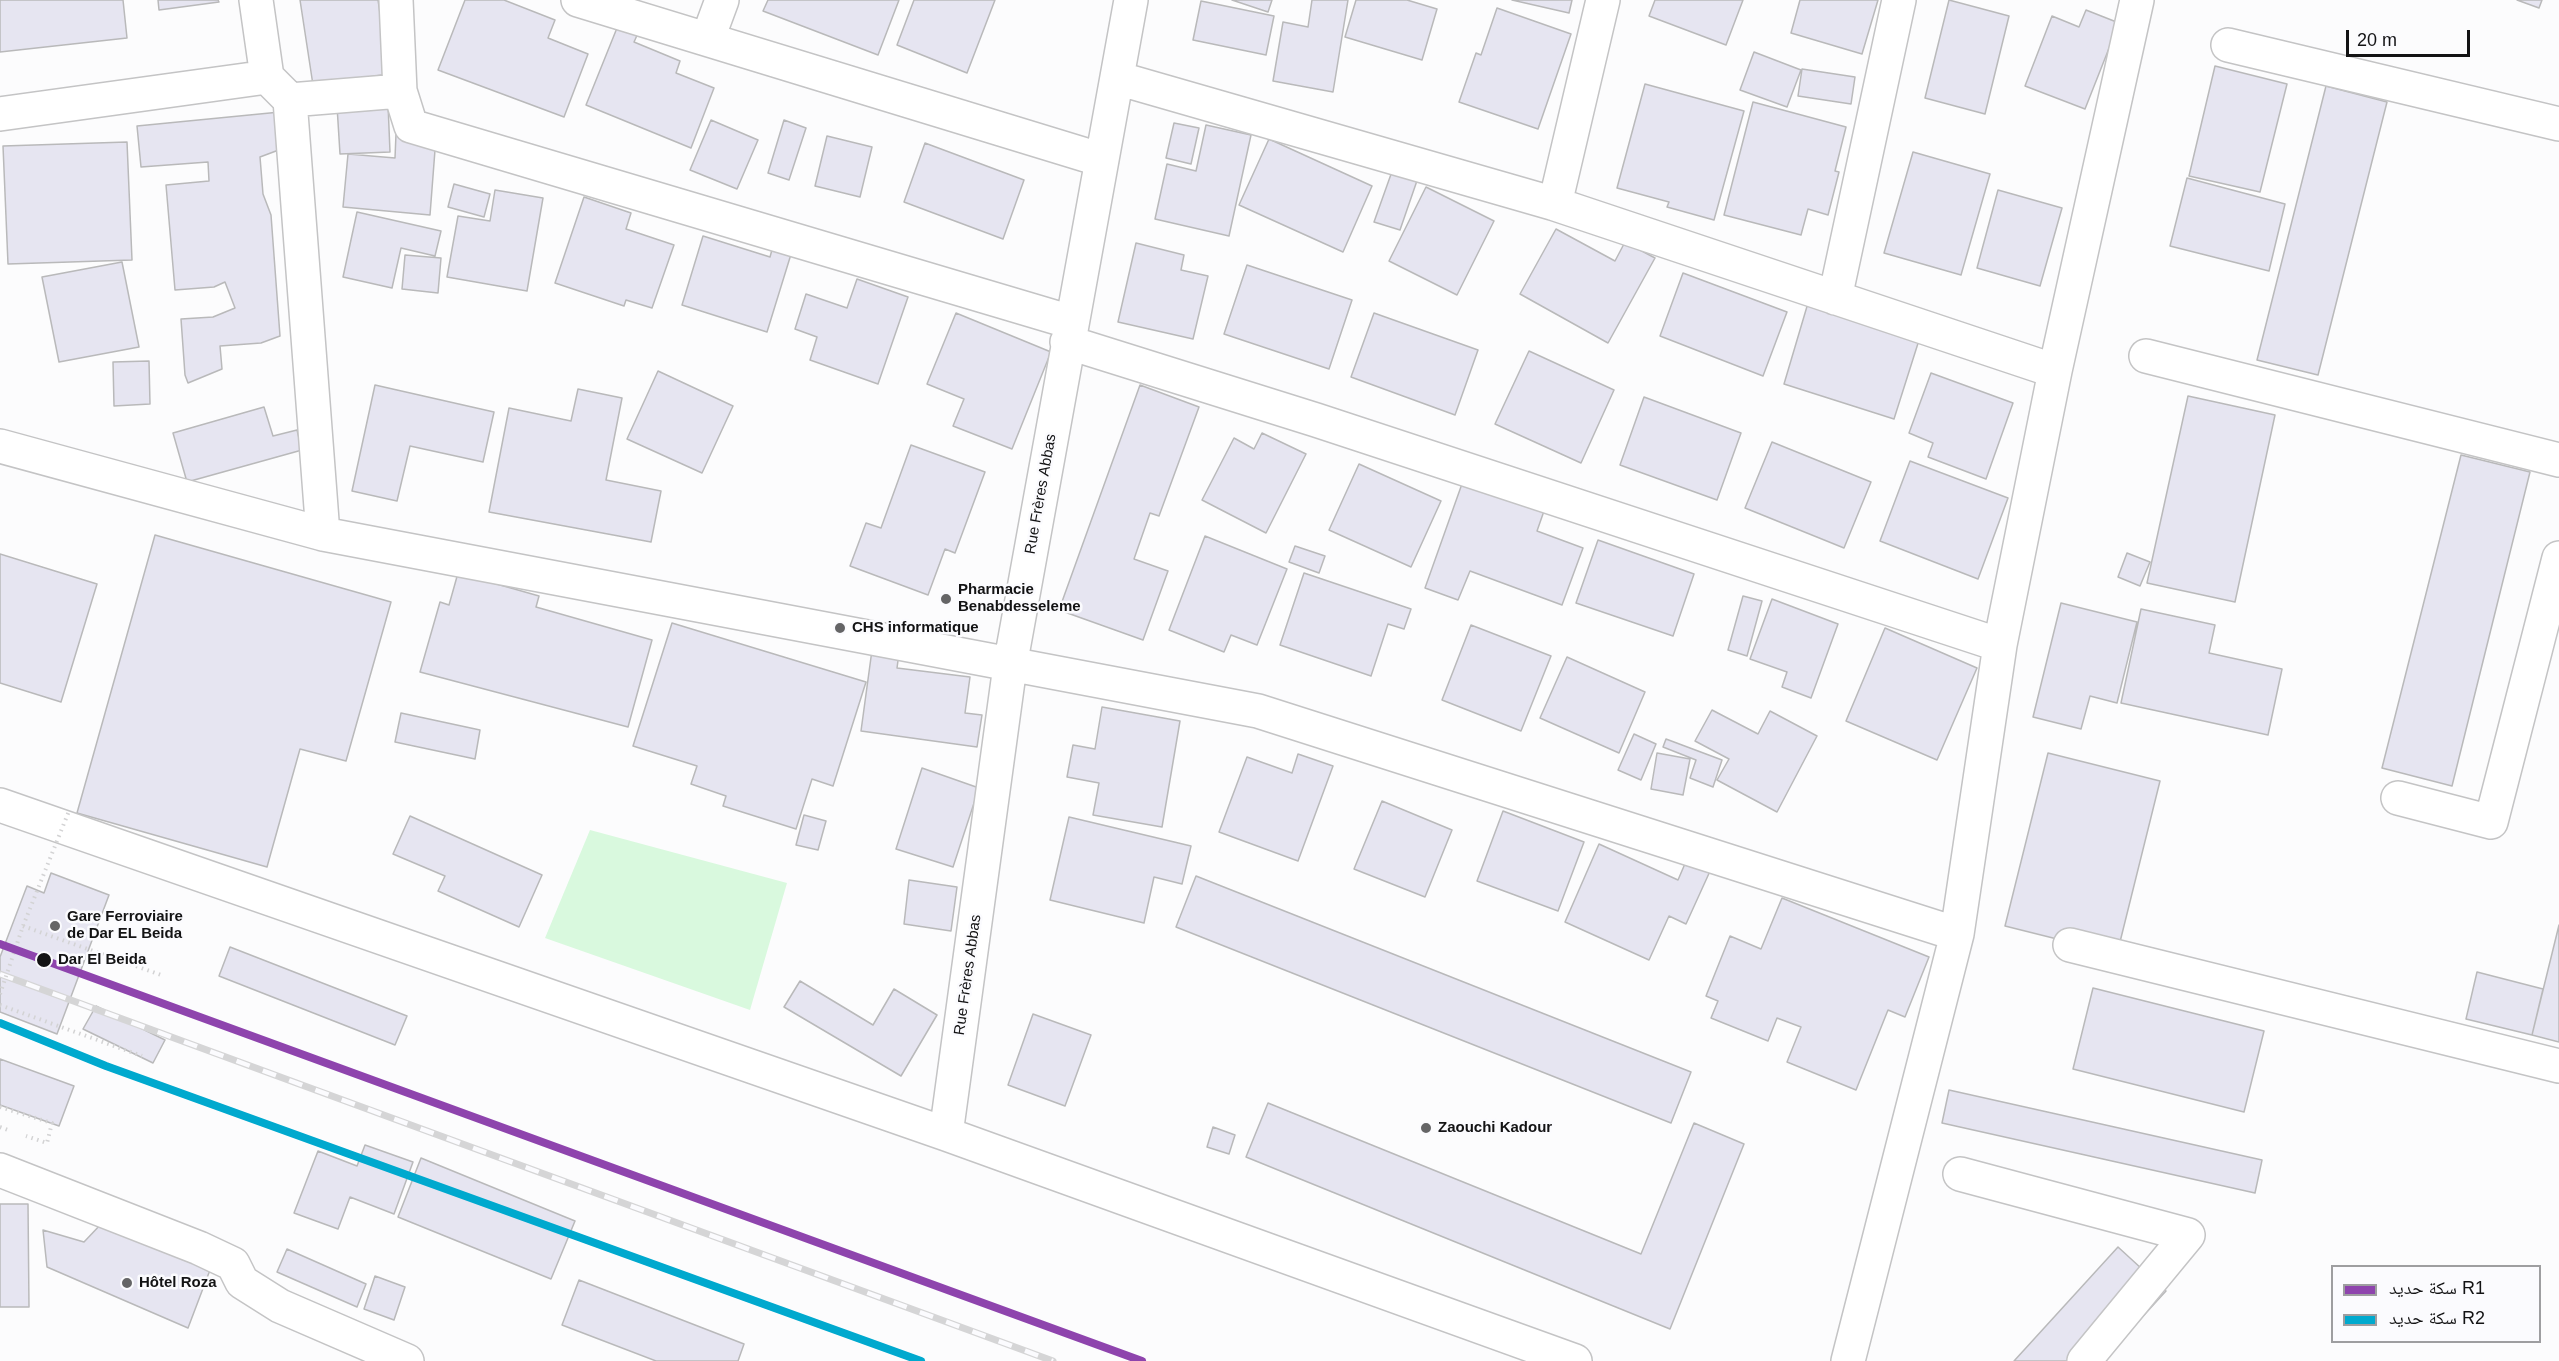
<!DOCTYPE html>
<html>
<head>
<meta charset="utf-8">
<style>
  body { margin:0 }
  #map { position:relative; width:2559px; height:1361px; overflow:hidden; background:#fcfcfd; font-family:Helvetica,"Noto Naskh Arabic",sans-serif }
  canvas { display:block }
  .legend { position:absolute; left:2331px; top:1265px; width:210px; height:78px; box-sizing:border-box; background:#fbfbfe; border:2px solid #9e9ea0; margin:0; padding:8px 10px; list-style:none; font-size:18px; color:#131314 }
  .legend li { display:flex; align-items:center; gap:12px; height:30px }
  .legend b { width:30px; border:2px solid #9e9ea0 }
  .scale { position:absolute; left:2346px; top:30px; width:124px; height:27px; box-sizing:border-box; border:3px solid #131314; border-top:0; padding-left:8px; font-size:18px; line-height:21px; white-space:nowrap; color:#131314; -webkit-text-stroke:4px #fbfbfe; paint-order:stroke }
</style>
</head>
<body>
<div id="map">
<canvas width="2559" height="1361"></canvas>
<ul class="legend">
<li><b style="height:8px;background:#8e44ad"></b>سكة حديد R1</li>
<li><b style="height:8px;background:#00a9ce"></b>سكة حديد R2</li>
</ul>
<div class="scale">20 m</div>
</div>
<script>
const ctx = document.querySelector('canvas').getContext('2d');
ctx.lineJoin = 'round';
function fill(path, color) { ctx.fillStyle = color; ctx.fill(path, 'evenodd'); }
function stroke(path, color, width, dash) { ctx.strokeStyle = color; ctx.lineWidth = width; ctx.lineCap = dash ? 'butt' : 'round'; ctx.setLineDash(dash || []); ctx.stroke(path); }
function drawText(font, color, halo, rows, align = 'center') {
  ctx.font = font + ' Helvetica,sans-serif'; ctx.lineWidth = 5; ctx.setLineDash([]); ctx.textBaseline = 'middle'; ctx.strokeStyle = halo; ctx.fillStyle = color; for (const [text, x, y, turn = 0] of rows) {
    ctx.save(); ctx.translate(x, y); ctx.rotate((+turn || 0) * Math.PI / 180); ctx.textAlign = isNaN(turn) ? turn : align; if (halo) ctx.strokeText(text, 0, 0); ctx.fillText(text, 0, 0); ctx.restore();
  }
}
fill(new Path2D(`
  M590,830L787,883L750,1010L545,938Z`), '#d9f9de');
const building = new Path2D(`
  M0,0H123L127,38L0,52Z
  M158,0H218L219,2L159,10Z
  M300,0H378L389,74L313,85Z
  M465,0H504L555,20L548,38L588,54L564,117L438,70Z
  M768,0H899L878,55L763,11Z
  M914,0H995L967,73L897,45Z
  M1232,0H1272L1268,12Z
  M1312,0H1348L1333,92L1273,81L1283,22L1308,27Z
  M1356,0H1407L1437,9L1422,60L1345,37Z
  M1512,0H1572L1569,13Z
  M1655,0H1743L1726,45L1649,16Z
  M1800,0H1878L1862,54L1791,33Z
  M1949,0L2009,16L1985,114L1925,98Z
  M2517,0H2542L2539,8Z
  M1201,1L1274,16L1266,55L1193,40Z
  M1497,8L1571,34L1538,129L1459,102L1476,53L1481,55Z
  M2086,10L2119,23L2085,109L2025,86L2052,16L2079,27Z
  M619,23L639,31L634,42L680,61L676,73L714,88L691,148L586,105Z
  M1754,52L1801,70L1787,107L1740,90Z
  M2215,66L2287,84L2260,192L2189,176Z
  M1802,69L1855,77L1851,104L1798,96Z
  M1645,84L1744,111L1714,220L1667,207L1669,202L1617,188Z
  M2326,86L2387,102L2318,375L2257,360Z
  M1753,102L1846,127L1835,171L1839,172L1828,215L1808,209L1801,235L1724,215Z
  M388,104L390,152L340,154L337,106Z
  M280,112L284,148L260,157L263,194L271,215L280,336L261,343L220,346L222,369L188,383L185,375L181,319L213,317L235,308L225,282L214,287L175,290L166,185L209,181L208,162L141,167L137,126Z
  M711,120L758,140L737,189L690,170Z
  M784,120L806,128L789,180L768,173Z
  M1174,123L1199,128L1191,164L1166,158Z
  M1206,125L1251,135L1229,236L1155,219L1167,164L1196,171Z
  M396,134L436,137L430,215L343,207L348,154L395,158Z
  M827,136L872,147L860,197L815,186Z
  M1269,139L1372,186L1343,252L1239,205Z
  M127,142L132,260L8,264L3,146Z
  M925,143L1024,180L1003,239L904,202Z
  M1913,152L1990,174L1961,275L1884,253Z
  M1395,163L1420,172L1400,230L1374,222Z
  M2187,178L2285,204L2269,271L2170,246Z
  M454,184L490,194L484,217L448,207Z
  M1426,187L1494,221L1457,295L1389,261Z
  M495,190L543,198L527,291L447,277L458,216L490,221Z
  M1998,190L2062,208L2040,286L1977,268Z
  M584,197L631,213L626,229L674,245L652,308L626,300L624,306L555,283Z
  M357,212L441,231L435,256L401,248L392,288L343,277Z
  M1556,229L1615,261L1625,242L1655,258L1608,343L1520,294Z
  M703,236L770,257L773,246L792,251L767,332L682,305Z
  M1136,243L1184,255L1181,270L1208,276L1193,339L1118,322Z
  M405,255L441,258L438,293L402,289Z
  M122,262L139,347L59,362L42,277Z
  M1247,265L1352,300L1329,369L1224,334Z
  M1683,273L1787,312L1763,376L1660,336Z
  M857,279L908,297L878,384L810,360L817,337L795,329L806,294L847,308Z
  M1808,303L1920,337L1894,419L1784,384Z
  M956,313L1051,352L1012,449L953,426L964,399L927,384Z
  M1374,313L1478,350L1455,415L1351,377Z
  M1529,351L1614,390L1581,463L1495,424Z
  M149,361L150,404L114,406L113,362Z
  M658,371L733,406L702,473L627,439Z
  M1931,373L2013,403L1986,479L1928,457L1933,443L1909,433Z
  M375,385L494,412L483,462L410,446L397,501L352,491Z
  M1140,385L1199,407L1159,516L1150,513L1134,559L1168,571L1143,640L1059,610Z
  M578,389L622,398L606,480L661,491L651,542L489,512L509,408L571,421Z
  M2188,396L2275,415L2235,602L2147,583Z
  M1644,397L1741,433L1717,500L1620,465Z
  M264,407L273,436L297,430L302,450L187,482L173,433Z
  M1262,433L1306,454L1266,533L1202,500L1234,438L1254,449Z
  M1772,442L1871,482L1844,548L1745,508Z
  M911,445L985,472L955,553L945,549L928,595L850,566L866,523L881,528Z
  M2461,455L2530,472L2452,786L2382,768Z
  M1910,461L2008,498L1978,579L1880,541Z
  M1359,464L1441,501L1411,567L1329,530Z
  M1463,481L1544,511L1537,531L1583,548L1562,605L1470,571L1458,600L1425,588Z
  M155,535L391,602L346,761L300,749L267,867L77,813Z
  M1205,536L1287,569L1257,645L1231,635L1224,652L1169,630Z
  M1598,540L1694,574L1673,636L1576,603Z
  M1295,546L1325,556L1319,573L1289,562Z
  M2127,553L2150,562L2140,586L2118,577Z
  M0,554L97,584L61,702L0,683Z
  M458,573L539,596L536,607L652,640L628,727L420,672L440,602L449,605Z
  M1304,573L1411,609L1404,629L1388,624L1371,676L1280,645Z
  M1743,596L1762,601L1747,656L1728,650Z
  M1772,599L1838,624L1811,698L1782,687L1787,672L1750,659Z
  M2061,603L2137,622L2117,703L2090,696L2081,729L2033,717Z
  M2141,609L2215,625L2209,653L2282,669L2268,735L2121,703Z
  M672,623L866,682L833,786L812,779L796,829L723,806L726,796L691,784L697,766L633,746Z
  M1471,625L1551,656L1521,731L1442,700Z
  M1885,628L1977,668L1937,760L1846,721Z
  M872,650L899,653L897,668L970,677L965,713L982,715L977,747L861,731Z
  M1567,657L1645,692L1619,753L1540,718Z
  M1102,707L1180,721L1162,827L1093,815L1099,783L1067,777L1073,745L1095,749Z
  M1712,710L1758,734L1770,711L1817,736L1777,812L1717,780L1729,759L1695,741Z
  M401,713L480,730L475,759L395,742Z
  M1634,734L1656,744L1641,780L1618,770Z
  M1666,739L1722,760L1713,787L1690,778L1696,760L1663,747Z
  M1657,753L1690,759L1683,795L1651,789Z
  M2048,753L2160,781L2117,954L2005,926Z
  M1298,754L1333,766L1298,861L1219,832L1247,757L1292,773Z
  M922,768L979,788L953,867L896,849Z
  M1382,801L1452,830L1425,897L1354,869Z
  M1503,811L1584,842L1558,911L1477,881Z
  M804,815L826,821L818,850L796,845Z
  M410,816L542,875L519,927L438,891L445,876L393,854Z
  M1069,817L1191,846L1182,884L1154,877L1144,923L1050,900Z
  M1599,844L1678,880L1687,859L1711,869L1686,924L1669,916L1649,960L1565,922Z
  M51,873L109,895L57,1034L0,1012V957L27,886L44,893Z
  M1196,876L1691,1072L1671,1123L1176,927Z
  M909,880L957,887L951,931L904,924Z
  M1782,898L1929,957L1905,1017L1888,1010L1856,1090L1787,1062L1801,1027L1777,1018L1768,1041L1711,1018L1718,1001L1706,996L1730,936L1761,949Z
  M2559,925V1042L2532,1035Z
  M230,947L407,1016L395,1045L219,976Z
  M2477,972L2543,989L2532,1035L2466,1019Z
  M800,981L873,1025L894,989L937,1015L901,1076L784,1007Z
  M2093,988L2264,1031L2244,1112L2073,1069Z
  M96,1006L165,1040L153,1063L83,1029Z
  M1033,1014L1091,1035L1065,1106L1008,1085Z
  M0,1059L74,1086L59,1126L0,1105Z
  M1949,1090L2262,1160L2255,1193L1942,1123Z
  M1268,1103L1641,1254L1694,1123L1744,1144L1670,1329L1246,1157Z
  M1213,1127L1235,1135L1229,1154L1207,1147Z
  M365,1145L413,1162L394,1214L350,1197L338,1229L294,1213L318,1151L357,1166Z
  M421,1158L575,1221L551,1279L398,1217Z
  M0,1204H28L29,1307H0Z
  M102,1223L210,1270L188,1328L47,1267L43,1230L84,1242Z
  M2118,1247L2166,1291L2102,1361H2014Z
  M287,1249L366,1284L357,1307L277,1272Z
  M375,1276L405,1287L394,1320L364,1309Z
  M579,1280L744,1344L738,1361H656L562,1325Z`);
fill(building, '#e6e5f1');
stroke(building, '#b9b9ba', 1.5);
const minor = new Path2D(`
  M256,0L267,77L290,100L323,534L1258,711L1957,934
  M396,0L400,91L411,126L1071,322
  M578,0L1102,160
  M708,38L722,0
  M2228,45L2559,124
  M1117,78L1555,204L2055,371
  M290,100L400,91
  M0,114L267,77
  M1555,204L1603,0
  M1835,298L1899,0
  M1067,342L1316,420L2000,645
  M2146,356L2559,460
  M0,446L323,534
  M2398,798L2491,822L2559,558
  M0,805L946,1134L1575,1361
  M2070,945L2559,1066
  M946,1134L1010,666L1131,0
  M0,1170L199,1248L233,1264L242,1282L280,1306L407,1361
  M1960,1174L2188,1235L2084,1361
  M1848,1361L1957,934L2000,645L2055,371L2137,0`);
stroke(minor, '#c4c4c5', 36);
stroke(new Path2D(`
  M23,926L161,975
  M0,1005L142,1056
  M0,1107L52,1123L47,1143L26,1136
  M0,1127L11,1131`), '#d3d3d4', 4, [1.5, 4.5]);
stroke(minor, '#fff', 33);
const rail = new Path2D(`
  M0,974L1053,1361
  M0,1023L106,1066L921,1361`);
stroke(rail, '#d5d5d6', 7);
stroke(rail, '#fbfbfe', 4.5, [14]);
stroke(new Path2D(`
  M0,994L23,926L69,811`), '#d3d3d4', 4, [1.5, 4.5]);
stroke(new Path2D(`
  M0,944L1142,1361`), '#8e44ad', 8);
stroke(new Path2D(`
  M0,1023L106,1066L921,1361`), '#00a9ce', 8);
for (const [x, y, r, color] of [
  [946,599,6,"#656566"],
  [840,628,6,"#656566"],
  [55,926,6,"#656566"],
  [44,960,8,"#131314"],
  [1426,1128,6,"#656566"],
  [127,1283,6,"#656566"]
]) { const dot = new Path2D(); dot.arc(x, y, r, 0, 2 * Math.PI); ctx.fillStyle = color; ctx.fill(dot); stroke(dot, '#fbfbfe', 2); }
drawText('15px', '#131314', '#fbfbfe', [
  ["Rue Frères Abbas",1041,494,-80],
  ["Rue Frères Abbas",968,975,-82]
]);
drawText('bold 15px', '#131314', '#fbfbfe', [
  ["Pharmacie",958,590],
  ["Benabdesseleme",958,607],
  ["CHS informatique",852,628],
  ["Gare Ferroviaire",67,917],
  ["de Dar EL Beida",67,934],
  ["Zaouchi Kadour",1438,1128],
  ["Hôtel Roza",139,1283]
], 'left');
drawText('bold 15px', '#131314', '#fbfbfe', [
  ["Dar El Beida",58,960]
], 'left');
</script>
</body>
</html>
